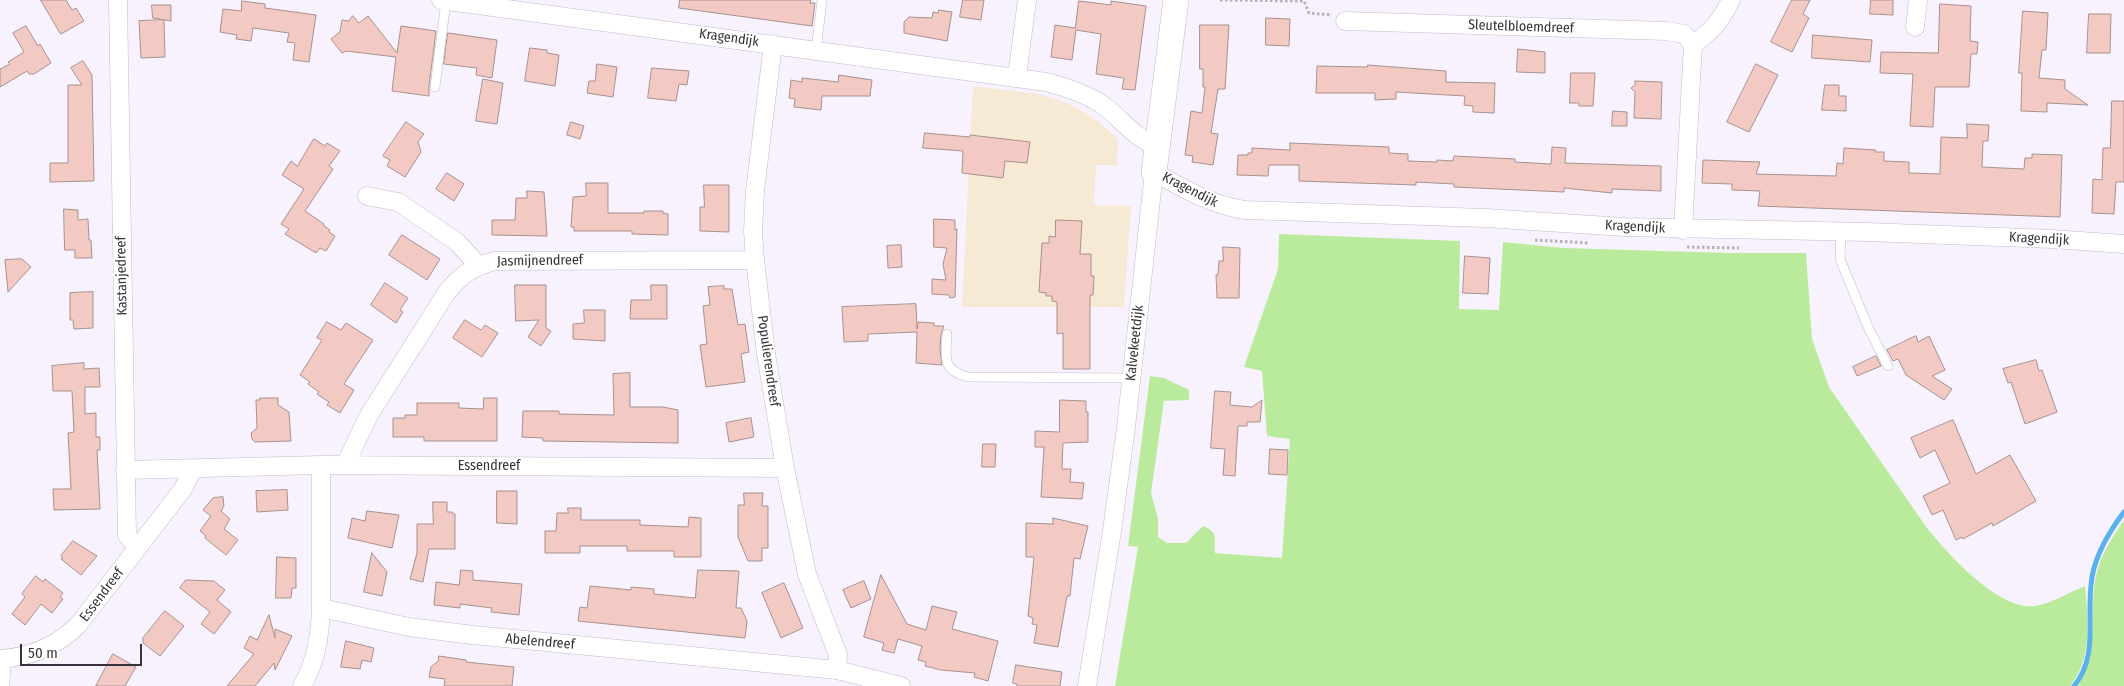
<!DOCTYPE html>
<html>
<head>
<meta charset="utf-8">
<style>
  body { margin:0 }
  #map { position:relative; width:2124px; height:686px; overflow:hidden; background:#f8f2fe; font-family:"Fira Sans Condensed",sans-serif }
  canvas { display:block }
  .scale { position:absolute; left:20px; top:644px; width:122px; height:22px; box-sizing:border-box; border:2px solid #36333a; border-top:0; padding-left:6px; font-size:15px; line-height:18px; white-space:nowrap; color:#36333a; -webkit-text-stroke:4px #fff; paint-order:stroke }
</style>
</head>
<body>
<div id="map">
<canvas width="2124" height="686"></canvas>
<div class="scale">50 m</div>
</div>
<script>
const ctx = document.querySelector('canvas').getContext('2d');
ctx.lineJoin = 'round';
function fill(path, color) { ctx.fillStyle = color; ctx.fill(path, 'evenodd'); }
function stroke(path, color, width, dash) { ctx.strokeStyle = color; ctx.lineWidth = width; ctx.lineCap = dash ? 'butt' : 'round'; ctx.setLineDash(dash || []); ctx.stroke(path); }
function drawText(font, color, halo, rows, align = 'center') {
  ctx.font = font + ' "Fira Sans Condensed",sans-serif'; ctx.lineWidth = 4; ctx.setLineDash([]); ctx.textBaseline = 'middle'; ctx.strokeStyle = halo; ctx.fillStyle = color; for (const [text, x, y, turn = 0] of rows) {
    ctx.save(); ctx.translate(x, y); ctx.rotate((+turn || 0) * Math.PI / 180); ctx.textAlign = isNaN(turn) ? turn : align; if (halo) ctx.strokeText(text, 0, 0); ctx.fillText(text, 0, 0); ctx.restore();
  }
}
fill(new Path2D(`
  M973,86L1037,94L1059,100L1079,109L1099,122L1118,139L1117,165H1096L1094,205L1131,206L1124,307H962Z`), '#f6ead5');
fill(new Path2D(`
  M1279,234L1460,241L1459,309L1499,310L1503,242L1563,248L1729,253H1806L1812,339L1829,387L1927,528C1948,554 1999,611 2035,606C2053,603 2069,592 2085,586C2088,620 2093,658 2070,686H1115L1138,547L1128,546L1150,376L1164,378L1189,390V400L1164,401L1151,493L1158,519V537L1167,543H1186L1203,526C1219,532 1214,538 1215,553L1282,558L1290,439L1267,436L1262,371L1244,367L1278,269Z
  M2124,520V686H2078C2101,648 2087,612 2097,572C2101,554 2114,535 2124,520Z`), '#baeb9c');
stroke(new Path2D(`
  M2074,686C2098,657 2087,620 2091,585C2093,559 2108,533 2124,512`), '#59b2eb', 5);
const building = new Path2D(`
  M41,0H66L72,10L76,8L84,21L61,34Z
  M680,0H811L810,3H815L812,26L679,8Z
  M963,0H984L981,20L960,17Z
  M1792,0H1810L1803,14L1809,18L1792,52L1771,42Z
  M1871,0H1893V15L1870,14Z
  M242,1L265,4V8L316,15L309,62L293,60L295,43L287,42L289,33L253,28L251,41L236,39L237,35L220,32L223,9L241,11Z
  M1079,1L1111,5V1L1146,6L1135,90L1122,89L1124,78L1096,74L1101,34L1076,30L1072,60L1051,57L1055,25L1075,28Z
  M1940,4L1971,6L1970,41L1978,42L1977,54H1971L1969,87H1935L1933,127L1910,126L1913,74L1880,73L1881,52L1938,53Z
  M152,5H171V21L153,18Z
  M939,10L952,12L947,41L904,33V22L909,17L932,18L933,12L938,13Z
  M2023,11L2048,13L2046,50H2042L2039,78L2065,80V89L2088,105L2047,103V112L2021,111L2022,73H2019Z
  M2089,14H2111L2110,53H2087Z
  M353,16L359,23L368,16L397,53L401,26L436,31L429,86V96L392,91L396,57L346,51L342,53L331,39L340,32L342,20L348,21Z
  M1266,18L1290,19L1289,46L1266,45Z
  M164,20L165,57L141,58L139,21Z
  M1200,25H1229L1225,89H1218L1211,133L1218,134L1213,165L1192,162L1193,156L1185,155L1191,111L1202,113L1205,87H1203V69H1200Z
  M26,26L38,46L40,44L51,63L34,74H29L27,71L0,87V69L10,64L8,62L24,52L13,33Z
  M448,33L497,40L492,78L476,75L477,68L444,64Z
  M1813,35L1872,40L1870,62L1812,58Z
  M530,48L547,50V53L559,55L555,86L525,81Z
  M1518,49L1545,52V73L1517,72Z
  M83,61L92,75L94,181L50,182V163H68V85H82L71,68Z
  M597,64L617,67L613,97L587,93L589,81H595Z
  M1756,64L1778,75L1749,132L1727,122Z
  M1368,65L1446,71V82L1495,83L1494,113L1473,112V106L1464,105L1465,96L1396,92V99L1375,100V93H1316L1317,66L1367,67Z
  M652,68L689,71L687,85L679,84L676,101L648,98Z
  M1571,73H1595L1593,106H1579V103H1570Z
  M839,75L872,80L870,96H822L821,110L794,107L795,99L789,98L791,80L802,82V78L838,82Z
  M483,79L503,83L497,124L476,121Z
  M1635,81L1662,82L1661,119L1634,118L1635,92L1631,88L1635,85Z
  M1825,85H1839V96H1846V111L1822,110Z
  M2112,101H2124V182H2116L2114,214L2092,213L2093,179L2102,180L2103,148H2110Z
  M1613,111L1627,112V126H1612Z
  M406,122L424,134L418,142L421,152L405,177L387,166L390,160L383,156Z
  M571,122L584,126L580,139L567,135Z
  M1967,124L1989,125L1988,141H1983L1982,167L2024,169L2025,158H2032V154L2062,155L2060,217L1758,206L1760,191L1732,190V184L1702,183L1703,160L1760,162L1756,174L1836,176L1837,163L1843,164L1844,148L1876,150L1875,152H1884V161L1909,162V173L1940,174L1941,137L1967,138Z
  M925,133L970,137V135L1030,142L1027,163L1005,161L1003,178L962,173L963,151L923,148Z
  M314,139L325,146L327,143L340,151L329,166L333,169L305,211L324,224L323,225L330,230L329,232L335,236L326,251L320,248L316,253L285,234L289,229L281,224L304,189L282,175L291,161L297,166Z
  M1290,143L1389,147V153L1408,154V161L1437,162V160L1453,161L1454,156L1515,159V162L1551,164L1552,147L1566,148L1565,163L1661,166V191L1612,189V193L1564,188V192L1454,187V184L1416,182V185L1299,181V165H1269L1268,176L1237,175L1238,155H1248V153H1252V148L1290,150Z
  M447,173L464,184L454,201L436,189Z
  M586,183H608V213H644V211H663V213L668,214V235L632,234V231H574V227H571L573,197L586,196Z
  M704,185H729V232L700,231V207H704Z
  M527,191L544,192L547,236L492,235V220H515L516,198H527Z
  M64,209L78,210V220L88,219L89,240H91L92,258H75V250H65Z
  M934,219L955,220V230L957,229L955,297L950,298L949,295L932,294V279L946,280L943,264L947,248L934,247Z
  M1056,220L1082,221L1080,254H1091V276H1094L1093,295H1090V369H1063V333L1057,334V302L1052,301V296H1046V293L1039,292L1042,243H1049V236L1055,237Z
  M402,235L440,259L427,280L389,255Z
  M901,245L902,267L888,268L887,246Z
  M1223,247L1240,248L1239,298H1217L1216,275H1218L1219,261H1223Z
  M1465,256L1490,258L1488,294L1463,293Z
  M22,259L31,267L8,292L5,260Z
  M385,283L408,298L400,310L403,312L396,323L371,305Z
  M515,285H546V328L551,331L541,346L528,337L539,320L516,321Z
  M651,285H667V319H630L631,300H651Z
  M724,286V289H732L738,325L745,324L749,352L741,354L745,382L706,387L700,345L707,344L703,306L710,305L708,287Z
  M93,292V328L74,329L73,320H70V293Z
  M916,304L917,329L918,322L934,323V326H944L941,334L940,349L942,365L916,363L917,332L868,334V341L844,342L842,307Z
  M584,310H605V341L573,339V324L584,323Z
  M465,320L481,330L485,325L498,333L482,357L453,338Z
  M327,322L341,330L346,323L373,340L344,384L354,390L340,413L327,405L329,402L317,394L319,392L308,384L310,382L300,375L322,340L317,338Z
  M1916,336L1918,342L1929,336L1945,370L1932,376L1952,389L1944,400L1906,375L1898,359L1893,361L1887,350Z
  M1876,356L1881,366L1857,376L1853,367Z
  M2036,360L2039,371L2042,370L2057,412L2025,424L2011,382L2008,383L2003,369Z
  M84,363V369L99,368L100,387H85V414L96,413V437H100V450H97L100,509L54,510L53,489H71L68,433L74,432L72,391H53L52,366Z
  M630,373V407H663L678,410V443L543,441V438L522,437L523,411H559V414L614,415L613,374Z
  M1215,391L1231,392L1230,405L1252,407L1262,400L1260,422H1247V426H1238L1235,476L1223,475L1225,449L1211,448Z
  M260,398H278V405L289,412L291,441L255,442L252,439L251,433L257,428L256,400H260Z
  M484,398H497V441H424V437H393V418H405V415H417V403H459V408L483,409Z
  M1060,400L1086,401V412H1088V442L1063,443L1062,469H1071L1070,482L1084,483L1082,499L1041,497L1044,447H1035V431L1059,432Z
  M751,418L754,437L729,442L726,423Z
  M1953,420L1976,474L2010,455L2036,501L1993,526L1992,523L1963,539L1962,537L1956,540L1943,510L1932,515L1923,496L1950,483L1935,450L1920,458L1911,438Z
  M983,444H996L995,467H982Z
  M1270,449L1288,450L1287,475L1269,474Z
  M287,490L288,510L257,512L256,491Z
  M497,491H517V524L497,523Z
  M744,493H763L762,506H768V548H762V561H748L738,537V505H744Z
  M223,497L224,506L221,511L230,519L224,529L238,540L226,555L205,538L206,536L200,531L211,516L203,510L213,498Z
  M433,502H447V512H452L453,514H455V549H429L423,582L410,579L417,553V524H433Z
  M568,508H581V520H640V525L688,527L689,517L701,518V557H674V551H627V546H580V553H545V531H556L557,513H568Z
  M367,511L399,515L392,548L348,538L352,518L365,521Z
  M1053,518L1088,526L1080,559L1074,558L1070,596H1067L1058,647L1034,643L1037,625L1032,624L1033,618L1028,616L1034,557H1026V523L1053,524Z
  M73,541L97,556L81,575L61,559L63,558L61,556Z
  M372,553L387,572L382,596L364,592Z
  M277,557L296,558V588H292L291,598H276Z
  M461,570L473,571V580L522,584L519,615L491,612L492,608L460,604V608L434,605L436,582L459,585Z
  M698,570L739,571L736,608H741L747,621L745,638L578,621L580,607L587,608L590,586L631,590V587L654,589V594L695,598Z
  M881,575L907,624L926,630L932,606L957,612L952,629L998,641L988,681L974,677L975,673L941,670L925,666L926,662L918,660L922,646L898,639L894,653L882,650L884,643L864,637Z
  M36,576L43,582L45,579L63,593L60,597L63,599L52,613L41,604L25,625L12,614L25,597L22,594Z
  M186,580L214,581L225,590L217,600L231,612L214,634L201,624L210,612L180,588Z
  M864,581L871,599L851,608L843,590Z
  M784,583L803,628L781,638L762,593Z
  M165,611L184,626L160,656L143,643V638Z
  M269,615L275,638V629L292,636L275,670L274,663L255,686H227L254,654L244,648L250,636L257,640Z
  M346,641L374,648L371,662L362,660L360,669L341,667Z
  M113,654L136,667L125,686H96Z
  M439,656L466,660V662L514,667L512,686H444L445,679L429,677L431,667L438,661Z
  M1016,665L1062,672L1060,686H1017V684L1013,683Z`);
fill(building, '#f2c9c3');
stroke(building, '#a7918e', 1);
const lane = new Path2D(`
  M816,50L822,0
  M435,87L446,1
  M1841,232L1840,259L1868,327L1888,366
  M947,334C946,357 941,370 968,377L1131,378`);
const street = new Path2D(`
  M118,0L127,535L137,548
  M441,0L1046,82C1065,87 1088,94 1104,106C1122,119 1135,139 1157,146
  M1345,21L1666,31L1684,34L1693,44
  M1915,27L1918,0
  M773,44L755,191L753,231L755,260L766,354L785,468L807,574L838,655L837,670
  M1017,77L1027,0
  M367,196L398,202L457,242L478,265
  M1683,230L1693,44C1712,32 1721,20 1731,0
  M321,465V608L409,627L473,635L837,670L901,686
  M345,465L369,415L447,292C462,274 472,267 495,261L755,260
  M125,470L321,465L785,468
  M0,659C31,657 56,647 78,625L183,489L193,469
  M0,686L2,659
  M302,686C316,662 320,636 321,608
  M1087,686L1112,531L1126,427L1154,172C1184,189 1211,205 1245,210L1485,218L1624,227L1867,232L2052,239L2124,244`);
const secondary = new Path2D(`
  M1154,172L1176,0`);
stroke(lane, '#c1b9cc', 10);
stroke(street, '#c1b9cc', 19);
stroke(secondary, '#c1b9cc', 26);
stroke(new Path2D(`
  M1220,0L1304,1L1309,13L1332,15
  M1535,240L1589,243
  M1687,247L1739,248`), '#b5b0ba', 3, [2.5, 2.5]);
stroke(lane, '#fff', 9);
stroke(street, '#fff', 18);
stroke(secondary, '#fff', 25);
drawText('14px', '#36333a', '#fff', [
  ["Sleutelbloemdreef",1521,27,2],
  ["Kragendijk",729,38,8],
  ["Kragendijk",1190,190,27],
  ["Kragendijk",1635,227,3],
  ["Kragendijk",2039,239,3],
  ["Jasmijnendreef",540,261,-1],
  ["Kastanjedreef",122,276,-91],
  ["Kalvekeetdijk",1135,343,-84],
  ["Populierendreef",768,361,82],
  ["Essendreef",489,466],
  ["Essendreef",102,595,-53],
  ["Abelendreef",540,642,5]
]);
</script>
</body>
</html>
